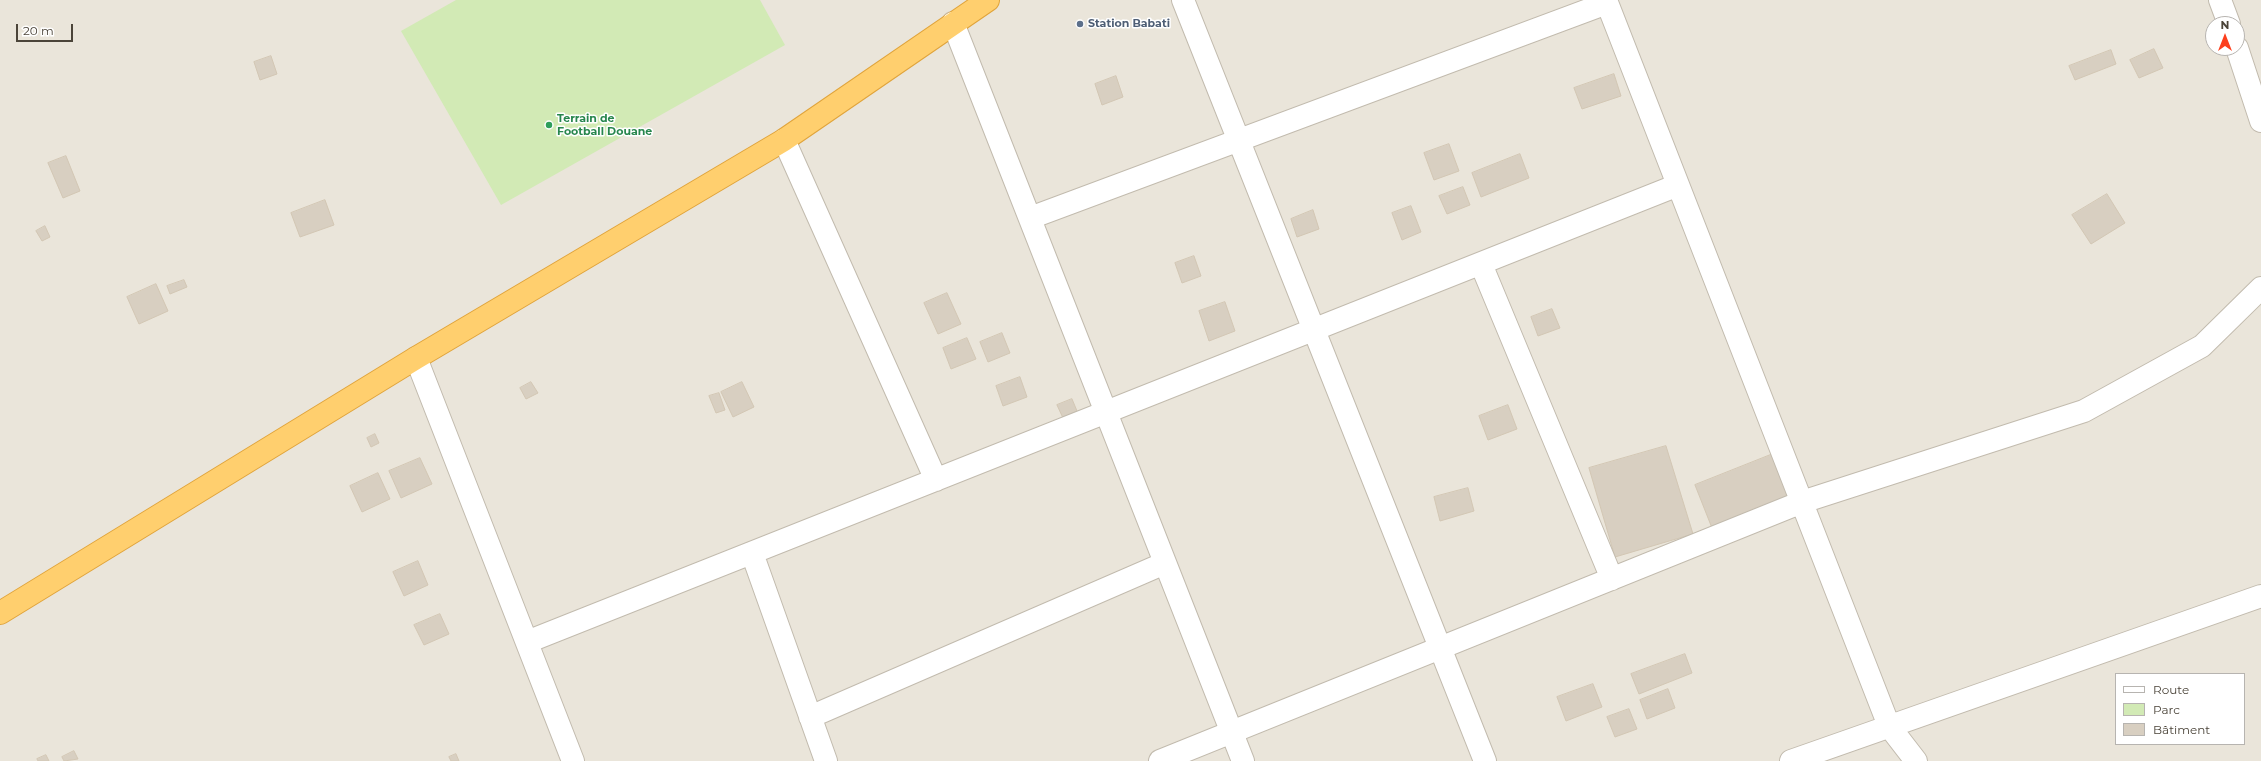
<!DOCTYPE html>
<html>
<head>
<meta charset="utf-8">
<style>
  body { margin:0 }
  #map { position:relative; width:2261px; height:761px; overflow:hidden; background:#f6f3ec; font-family:Montserrat,sans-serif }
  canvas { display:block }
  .legend { position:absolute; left:2115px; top:673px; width:130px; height:72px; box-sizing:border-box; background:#fff; border:1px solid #b7b4b0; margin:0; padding:5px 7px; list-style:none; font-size:12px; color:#4b4439 }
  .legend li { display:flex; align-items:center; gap:8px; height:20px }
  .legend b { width:20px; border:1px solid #b7b4b0 }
  .north { position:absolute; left:2205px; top:16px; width:40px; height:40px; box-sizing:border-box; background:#fff; border:1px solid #b7b4b0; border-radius:50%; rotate:0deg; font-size:11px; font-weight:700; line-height:16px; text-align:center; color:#4b4439 }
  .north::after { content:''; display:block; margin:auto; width:14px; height:18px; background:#fc3f1d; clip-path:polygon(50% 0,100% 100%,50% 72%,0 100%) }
  .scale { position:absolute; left:16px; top:24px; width:57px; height:18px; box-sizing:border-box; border:2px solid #4b4439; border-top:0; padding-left:5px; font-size:12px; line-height:14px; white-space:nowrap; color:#4b4439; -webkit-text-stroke:3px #fff; paint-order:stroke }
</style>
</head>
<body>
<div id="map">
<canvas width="2261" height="761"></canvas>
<ul class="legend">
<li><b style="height:5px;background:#fff"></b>Route</li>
<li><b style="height:11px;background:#d2eab5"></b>Parc</li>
<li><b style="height:11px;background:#d8cfc1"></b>Bâtiment</li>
</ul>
<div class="north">N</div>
<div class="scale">20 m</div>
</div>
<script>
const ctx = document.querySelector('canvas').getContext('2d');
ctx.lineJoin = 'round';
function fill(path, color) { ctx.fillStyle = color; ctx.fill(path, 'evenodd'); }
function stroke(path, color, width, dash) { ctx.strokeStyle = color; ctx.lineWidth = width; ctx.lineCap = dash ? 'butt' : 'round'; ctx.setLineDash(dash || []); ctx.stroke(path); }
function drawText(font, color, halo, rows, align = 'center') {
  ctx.font = font + ' Montserrat,sans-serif'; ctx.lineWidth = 3; ctx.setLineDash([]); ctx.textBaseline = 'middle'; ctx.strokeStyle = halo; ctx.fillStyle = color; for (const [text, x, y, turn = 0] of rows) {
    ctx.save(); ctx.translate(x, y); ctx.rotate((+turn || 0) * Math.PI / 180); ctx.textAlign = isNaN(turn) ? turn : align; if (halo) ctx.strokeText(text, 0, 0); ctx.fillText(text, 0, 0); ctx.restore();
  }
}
fill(new Path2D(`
  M0,0H2261V761H0ZM2213,24H2237V48H2213ZM2116,674H2244V744H2116Z`), '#eae5da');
fill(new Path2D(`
  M456,0H760L785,45L501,205L401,31Z`), '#d2eab5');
const building = new Path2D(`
  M2154,49L2163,68L2139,78L2130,60Z
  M2111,50L2116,64L2075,80L2069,66Z
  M271,56L277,74L260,80L254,62Z
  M1614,74L1621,96L1582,109L1574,88Z
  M1116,76L1123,97L1102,105L1095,84Z
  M1449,144L1459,171L1434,180L1424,153Z
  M1520,154L1529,178L1481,197L1472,173Z
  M66,156L80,191L63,198L48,163Z
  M1463,187L1470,205L1447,214L1439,196Z
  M2107,194L2125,223L2091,244L2072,215Z
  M325,200L334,225L300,237L291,213Z
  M1411,206L1421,232L1402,240L1392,213Z
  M1313,210L1319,229L1297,237L1291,219Z
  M45,226L50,237L42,241L36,231Z
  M1194,256L1201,276L1182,283L1175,263Z
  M184,280L187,287L170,294L167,286Z
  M156,284L168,311L139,324L127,297Z
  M947,293L961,324L938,334L924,303Z
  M1225,302L1235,331L1209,341L1199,311Z
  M1552,309L1560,328L1538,336L1531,317Z
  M1002,333L1010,353L988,362L980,342Z
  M967,338L976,359L951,369L943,348Z
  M1020,377L1027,397L1003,406L996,386Z
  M531,382L538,393L526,399L520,388Z
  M742,382L754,407L733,417L721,392Z
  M719,393L725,410L716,413L709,396Z
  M1072,399L1077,411L1063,418L1057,405Z
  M1508,405L1517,429L1488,440L1479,416Z
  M375,434L379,443L371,447L367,438Z
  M1666,446L1693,534L1615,557L1589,468Z
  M1773,454L1791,497L1712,528L1695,485Z
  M420,458L432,484L401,498L389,471Z
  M378,473L390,499L362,512L350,486Z
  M1468,488L1474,511L1440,521L1434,497Z
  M418,561L428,585L404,596L393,572Z
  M440,614L449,634L424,645L414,625Z
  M1685,654L1692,673L1639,694L1631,674Z
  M1593,684L1602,707L1566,721L1557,697Z
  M1668,689L1675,708L1647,719L1640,700Z
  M1629,709L1637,729L1615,737L1607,717Z
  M74,751L78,759L64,761L62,757Z
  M456,754L459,761H451L449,757Z
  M46,755L49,761H38L37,759Z`);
fill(building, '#d8cfc1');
stroke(building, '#d3c7b4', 1);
const minor = new Path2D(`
  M1183,0L1485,761
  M1606,0L1889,726L1916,761
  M2220,0L2229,24
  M953,23L1243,761
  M2237,48L2261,121
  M784,140L936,480
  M1030,218L1607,3
  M1481,264L1612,579
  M416,358L573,761
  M752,553L826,761
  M527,642L1678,185
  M810,717L1165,563
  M1160,761L1802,502L2084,411L2202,346L2261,288
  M1791,761L2261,596`);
const highway = new Path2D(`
  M0,613L416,358L784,140L988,0`);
stroke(minor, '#c2bbae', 24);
stroke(highway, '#e0a43c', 24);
stroke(minor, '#fff', 22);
stroke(highway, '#ffcf6e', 22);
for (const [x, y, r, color] of [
  [1080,24,4,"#5c6f8a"],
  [549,125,4,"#2e9e5b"]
]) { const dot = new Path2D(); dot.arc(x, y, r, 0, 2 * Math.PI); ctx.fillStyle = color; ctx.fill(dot); stroke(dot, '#fff', 1.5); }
drawText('bold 11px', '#4e5e75', '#fff', [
  ["Station Babati",1088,24]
], 'left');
drawText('bold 11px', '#27864d', '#fff', [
  ["Terrain de",557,119],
  ["Football Douane",557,132]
], 'left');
</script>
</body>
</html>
